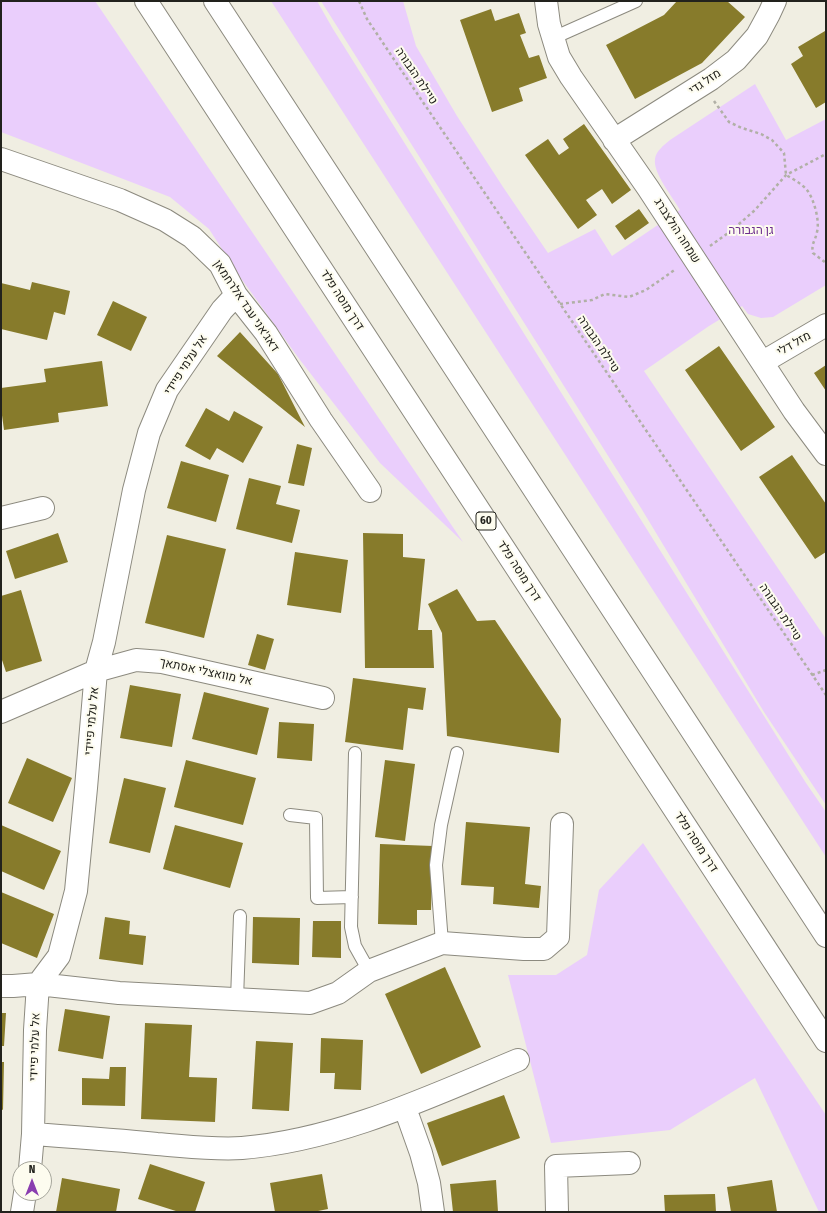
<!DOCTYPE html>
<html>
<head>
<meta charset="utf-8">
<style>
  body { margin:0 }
  #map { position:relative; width:827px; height:1213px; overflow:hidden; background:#f0eee2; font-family:"Fira Sans Condensed",sans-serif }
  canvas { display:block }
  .frame { position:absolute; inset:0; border:2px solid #22221d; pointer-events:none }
  .north { position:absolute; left:12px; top:1161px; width:40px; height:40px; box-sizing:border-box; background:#fdfcef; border:1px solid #a5a59b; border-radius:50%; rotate:0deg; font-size:11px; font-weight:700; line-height:16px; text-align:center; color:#22221d }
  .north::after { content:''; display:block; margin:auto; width:14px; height:18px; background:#8a3eb0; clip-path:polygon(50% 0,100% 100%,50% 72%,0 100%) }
</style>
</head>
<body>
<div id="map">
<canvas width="827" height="1213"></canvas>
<div class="frame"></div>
<div class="north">N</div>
</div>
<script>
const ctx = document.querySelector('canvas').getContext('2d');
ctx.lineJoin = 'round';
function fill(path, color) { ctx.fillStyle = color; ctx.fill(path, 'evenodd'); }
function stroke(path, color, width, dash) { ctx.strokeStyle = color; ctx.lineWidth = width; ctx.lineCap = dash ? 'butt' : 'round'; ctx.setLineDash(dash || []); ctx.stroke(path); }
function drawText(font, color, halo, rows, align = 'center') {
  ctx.font = font + ' "Fira Sans Condensed",Heebo,sans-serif'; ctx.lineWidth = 4; ctx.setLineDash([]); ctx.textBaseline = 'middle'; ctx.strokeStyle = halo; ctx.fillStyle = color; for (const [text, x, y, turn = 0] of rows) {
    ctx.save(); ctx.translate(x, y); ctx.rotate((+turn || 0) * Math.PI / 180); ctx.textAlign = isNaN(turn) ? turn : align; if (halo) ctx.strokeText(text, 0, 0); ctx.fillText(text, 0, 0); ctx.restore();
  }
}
fill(new Path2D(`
  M1,1H95L463,542L380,463L300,360L240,277L209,229L170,197L1,132Z
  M271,1H317L333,29L806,783L826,812V857Z
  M321,1H403L416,46L457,116L503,187L548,253L595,229L612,256L680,210C673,197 653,174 655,159C656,151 664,145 670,140L755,84L786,140L826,119V285L773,317L761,318L748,314L742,306L709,326L644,371L826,639V805L764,712L641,508Z
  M643,843L826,1115V1212H819L755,1078L670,1130L551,1143L508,975H556L587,955L599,890Z`), '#eacefc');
fill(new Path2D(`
  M677,1H727L745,17L702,63L635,99L606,45L664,15Z
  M491,9L495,21L519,13L526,33L520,35L529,58L539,55L547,78L519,88L523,101L492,112L460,20Z
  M825,31L826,102L816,108L791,64L803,56L798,47Z
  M584,124L631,190L612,204L602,189L586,200L597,215L578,229L525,155L548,139L559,155L569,148L563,139Z
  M639,209L649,223L625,240L615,226Z
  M32,282L70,291L65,315L54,312L47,340L1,329V283L30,290Z
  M113,301L147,317L131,351L97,335Z
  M240,332L278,374L305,427L217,356Z
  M719,346L775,427L741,451L685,370Z
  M102,361L108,406L58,413L59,422L4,430L1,408V388L46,382L44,369Z
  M826,365V391L814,373Z
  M206,408L229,421L234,411L263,427L243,463L217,448L210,460L185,446Z
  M297,444L312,448L304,486L288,483Z
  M792,455L826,504V552L815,559L759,477Z
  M181,461L229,475L216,522L167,508Z
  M249,478L281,486L276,504L300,510L292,543L236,529Z
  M58,533L68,562L15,579L6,551Z
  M363,533L403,534V557L425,559L418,630H432L434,668H365Z
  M167,535L226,549L204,638L145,623Z
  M295,552L348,560L341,613L287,605Z
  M457,589L477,621L495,620L561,719L559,753L447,736L442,633L428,604Z
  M21,590L42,661L6,672L1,657V596Z
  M257,634L274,639L265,670L248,665Z
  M353,678L426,688L423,710L408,708L403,750L345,742Z
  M130,685L181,694L172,747L120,738Z
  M204,692L269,708L257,755L192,739Z
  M279,722L314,724L312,761L277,758Z
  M27,758L72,778L53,822L8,803Z
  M186,760L256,778L243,825L174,807Z
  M385,760L415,764L405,841L375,837Z
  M124,778L166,788L150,853L109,843Z
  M466,822L530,827L525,884L541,886L539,908L493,904L494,887L461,885Z
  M1,825L61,851L44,890L1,871Z
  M175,825L243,843L230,888L163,869Z
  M380,844L433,846L431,910H417V925L378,924Z
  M1,892L54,914L37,958L1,943Z
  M105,917L130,921L129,934L146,936L143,965L99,959Z
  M253,917L300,918L299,965L252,963Z
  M313,921H341V958L312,957Z
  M445,967L481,1047L421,1074L385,994Z
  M65,1009L110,1016L103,1059L58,1051Z
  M1,1013H6L4,1046H1Z
  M145,1023L192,1025L189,1077L217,1078L215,1122L141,1119Z
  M321,1038L363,1040L361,1090L334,1089L335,1073H320Z
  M256,1041L293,1043L289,1111L252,1109Z
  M1,1062H4L3,1110L1,1109Z
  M110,1067H126L125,1106L82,1105V1078L109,1079Z
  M504,1095L520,1138L442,1166L427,1123Z
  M150,1164L205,1182L195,1212H179L138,1199Z
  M322,1174L328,1209L313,1212H275L270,1183Z
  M62,1178L120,1189L116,1212H56Z
  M496,1180L498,1212H453L450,1184Z
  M772,1180L777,1212H731L727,1187Z
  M715,1194L716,1212H665L664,1195Z`), '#877b2b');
const lane = new Path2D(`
  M553,38L636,1
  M355,753L351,927L355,946L369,971
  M290,815L316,818L317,898L352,897
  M442,943L436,865L441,825L457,753
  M237,999L240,916`);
const street = new Path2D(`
  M546,1L549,24L559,57L571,77L648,188L794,411L826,454
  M614,140L711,79L736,60L757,36L769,14L775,1
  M1,159L120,200L165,220L192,237L220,264L236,295L266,333L321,420L370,491
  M763,362L826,325
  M1,518L43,508
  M1,712L96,671L136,660L162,662L323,698
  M1,986H13L38,984L119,993L310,1003L338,993L369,971L442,943L524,949H544L558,937L562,824
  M405,1108L421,1153L429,1183L433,1212
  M33,1134C74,1137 116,1140 157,1144C185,1146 214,1150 242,1148C339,1140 429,1097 518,1060
  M30,1169L33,1134L35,1030L38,984L59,956L76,891L86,788L96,671L104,642L134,490L149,433L167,390L222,310L236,295
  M22,1212L25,1193
  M557,1212L556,1166L629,1163`);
const highway = new Path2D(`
  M146,1L826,1041
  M215,1L826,936`);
stroke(lane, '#8c8a7f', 14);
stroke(street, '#8c8a7f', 24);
stroke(highway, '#8c8a7f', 24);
stroke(new Path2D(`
  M359,1L367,19L395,61L826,695
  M714,101L729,122L742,128L761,134L772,140L784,153L786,175C793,179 802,184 807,190C814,199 820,221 817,232C815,242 811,243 813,253L826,263
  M710,246L731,231L755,210L786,175L826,154
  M560,304L592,300L605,294L629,297L646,290L676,269
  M812,675L826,670`), '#b1b0a6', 2.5, [3, 3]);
stroke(lane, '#fff', 12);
stroke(street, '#fff', 22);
stroke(highway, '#fff', 22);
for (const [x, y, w] of [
  [486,521,20]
]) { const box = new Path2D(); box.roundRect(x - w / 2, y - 9, w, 18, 3); ctx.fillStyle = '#fdfcef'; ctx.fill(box); stroke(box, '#22221d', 1); }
drawText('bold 11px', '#22221d', null, [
  ["60",486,521]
]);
drawText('12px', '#22221d', '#fdfcef', [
  ["טיילת הגבורה",416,76,56],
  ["מזל גדי",705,82,-34],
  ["שמחה הולצברג",677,231,57],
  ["דרך מוסה פלד",342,300,57],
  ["דאג'אני עבד אלרחמאן",246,306,56],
  ["טיילת הגבורה",598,344,56],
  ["מזל דלי",794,344,-30],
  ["אל עלמי פיידי",186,365,-57],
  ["דרך מוסה פלד",519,571,57],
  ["טיילת הגבורה",780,612,56],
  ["אל מוואצלי אסתאך",206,672,12],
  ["אל עלמי פיידי",92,721,-85],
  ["דרך מוסה פלד",696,842,57],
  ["אל עלמי פיידי",35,1047,-88]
]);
drawText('12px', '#6d2e8d', '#fdfcef', [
  ["גן הגבורה",751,231]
]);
</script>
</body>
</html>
